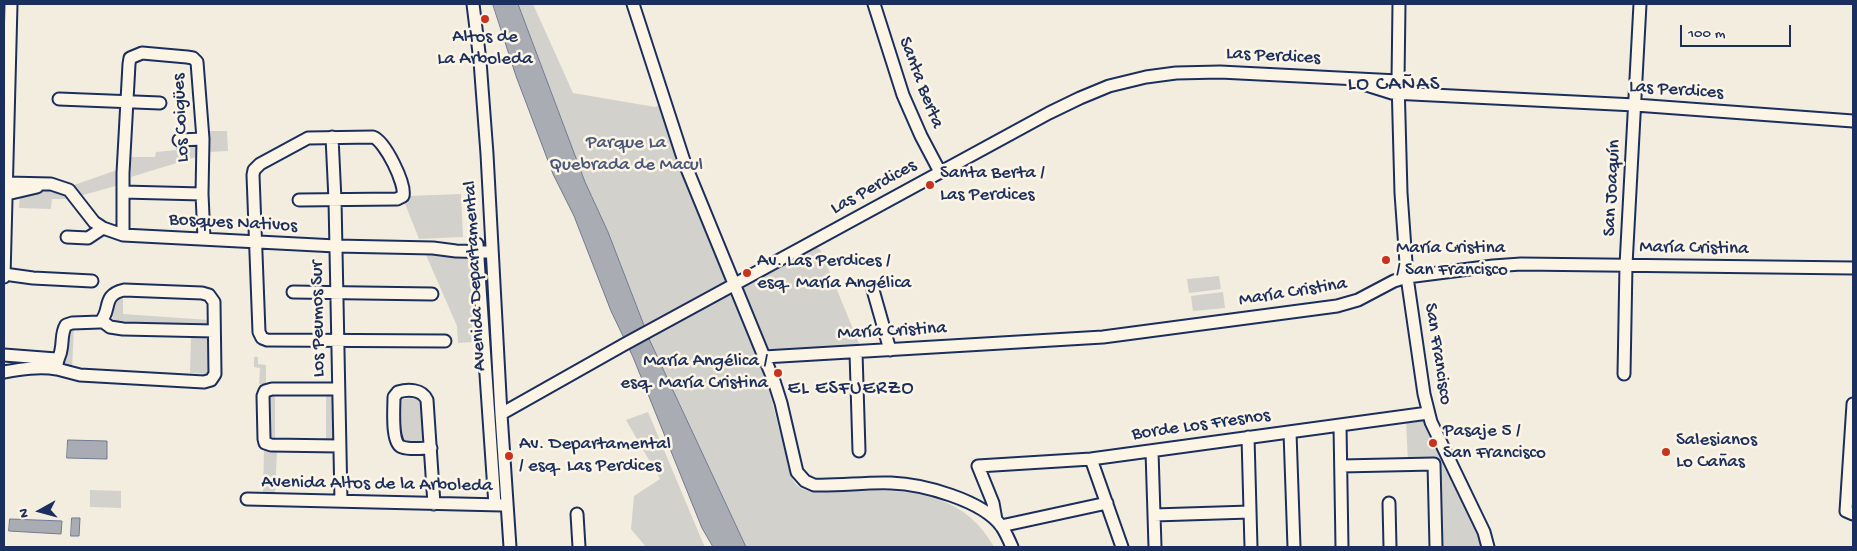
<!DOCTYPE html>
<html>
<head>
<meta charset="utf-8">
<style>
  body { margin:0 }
  #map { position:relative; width:1857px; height:551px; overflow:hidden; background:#f3ede0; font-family:"Gochi Hand",sans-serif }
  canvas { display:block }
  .frame { position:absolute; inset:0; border:5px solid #1b2f5e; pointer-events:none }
  .north { position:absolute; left:15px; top:486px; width:50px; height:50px; -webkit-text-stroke:4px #fcf5e5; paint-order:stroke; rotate:263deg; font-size:14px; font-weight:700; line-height:20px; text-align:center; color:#1b2f5e }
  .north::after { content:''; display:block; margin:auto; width:18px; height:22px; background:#1b2f5e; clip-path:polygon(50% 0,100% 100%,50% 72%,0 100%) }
  .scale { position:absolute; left:1680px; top:25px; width:111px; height:22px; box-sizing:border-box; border:2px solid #1b2f5e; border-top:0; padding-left:6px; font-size:15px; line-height:18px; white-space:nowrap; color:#1b2f5e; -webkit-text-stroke:4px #fcf5e5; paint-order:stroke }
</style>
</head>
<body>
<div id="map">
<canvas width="1857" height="551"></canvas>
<div class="frame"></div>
<div class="north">N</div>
<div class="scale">100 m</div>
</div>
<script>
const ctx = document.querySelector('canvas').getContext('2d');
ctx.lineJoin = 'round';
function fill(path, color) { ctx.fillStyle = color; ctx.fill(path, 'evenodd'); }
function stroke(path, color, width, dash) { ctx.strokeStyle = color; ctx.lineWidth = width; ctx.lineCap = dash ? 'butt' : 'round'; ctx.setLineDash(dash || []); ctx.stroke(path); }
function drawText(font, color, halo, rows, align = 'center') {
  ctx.font = font + ' "Gochi Hand",sans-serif'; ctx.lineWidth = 5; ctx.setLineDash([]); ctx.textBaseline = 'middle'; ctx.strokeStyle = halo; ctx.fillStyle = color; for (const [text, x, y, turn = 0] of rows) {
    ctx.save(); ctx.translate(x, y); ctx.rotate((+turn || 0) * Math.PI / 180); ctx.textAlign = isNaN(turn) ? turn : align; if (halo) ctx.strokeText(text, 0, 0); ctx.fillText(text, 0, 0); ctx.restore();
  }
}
fill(new Path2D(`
  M518,4H533L573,93L655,107L660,105L735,293L769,390L791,476C796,487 800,489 812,492C877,491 957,478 994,547H746L650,341L608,232L585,182Z
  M207,131H227L228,151L207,152Z
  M196,142V157L131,177V157H155L156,152L176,150V144Z
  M120,169L119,185L80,196L71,186Z
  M52,187L70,199H52L51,209L19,208L20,194Z
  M461,194L463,237L419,239L404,201L408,196Z
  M816,246L821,251L860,346L770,352L766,349L744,292V285Z
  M470,253L473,342L458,343L457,326L426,255Z
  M1219,276L1221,289L1189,293L1187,279Z
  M1223,292L1225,308L1193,311L1191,296Z
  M123,296V314L209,320V326L113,323L112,314L116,298Z
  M74,327L72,369L64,366L63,360L67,356L68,333L71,328Z
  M191,336L211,337L210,374L190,373Z
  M254,357H258V364L266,365V384H259L260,368L254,367Z
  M271,394H275V438H268V397Z
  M326,396H331L334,399V440H326Z
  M423,398L424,441H400L399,399Z
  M648,412L703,543L705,547H646L631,529L634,496L660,479L626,420Z
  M1425,418L1480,534L1481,547H1442L1437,461L1408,462L1406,420Z
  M264,450L277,451L275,493H263Z
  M90,490L121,491V508L90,507Z`), '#d3d1cc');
const water = new Path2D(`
  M493,4H518L585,182L608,232L650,341L746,547H713L702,528L633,357L611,311L574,216L553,174L516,76Z
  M68,440L107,441V459L67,458Z
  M72,518H80L79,536H71Z
  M10,519L62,521L61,534L9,531Z`);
fill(water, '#a9acb3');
stroke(water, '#707a91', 1);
const minor = new Path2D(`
  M473,4L480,61L487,154L501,414L510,547
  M633,4L685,164L774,381L781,403L797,472L805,481L814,485C840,486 865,482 891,483C922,484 983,500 1002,527C1006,533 1009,540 1012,547
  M874,4L903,95L921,136L940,172
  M1399,4L1398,81L1401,193L1407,277L1424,394L1431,422L1484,532L1488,547
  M1360,83L1392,93L1635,105L1853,121
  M59,99L160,103
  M332,137L335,200L341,501
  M179,140L203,139
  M7,183L51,184L69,190L94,222L103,228L123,235L336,246L433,248L456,251L491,252
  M123,192L202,194
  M7,194L37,187
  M299,200L397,199L403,196C406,184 385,141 373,137L308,138L260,164L254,170L253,175L259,332L262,338L267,340L445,341
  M123,235V173L129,64L130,58L142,53L187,57L193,58L197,62L203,139L202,194L204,238
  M67,237L88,238L103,228
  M477,244L495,505
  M4,274L33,278L92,281
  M4,277L11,4
  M124,290L202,293L209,295L214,302L215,374L211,380L204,382L80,375L57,369C56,359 60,358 61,350C63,341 61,333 66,325L72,323L100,322C112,311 101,295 124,290Z
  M873,290L890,350
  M293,292L432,294
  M102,321L110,327L123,329L214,331
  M856,352L859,451
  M4,355L56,359
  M764,357L1103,337L1337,306L1358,300L1394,281L1407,277L1493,266L1521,264L1853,268
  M4,372C21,369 39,366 57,369
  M1624,374L1626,265L1640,4
  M337,389H272L265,391L263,396L264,439L265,443L271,445L339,446
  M1853,404L1846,511L1853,514
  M501,414L625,344L1049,113L1080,98L1109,86L1146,77L1176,73L1220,72L1398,81
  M1340,425L1342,547
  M1290,432L1294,547
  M1248,437L1251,547
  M431,448C422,448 410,450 402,447C391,444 394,408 394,397L398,392C408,389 422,389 427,400L434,504
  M1152,451L1155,547
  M1091,459L1122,547
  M1341,466L1434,464L1436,547
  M247,499L502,505
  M1389,503L1390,547
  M577,514L579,547
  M1154,515L1250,512
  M996,520L993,503L978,466L1091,459L1428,413
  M1001,526L1107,503`);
stroke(minor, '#1b2f5e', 15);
stroke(minor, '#fcf5e5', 11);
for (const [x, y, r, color] of [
  [485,19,5,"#c8321e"],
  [930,185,5,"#c8321e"],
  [1386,260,5,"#c8321e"],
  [747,273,5,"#c8321e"],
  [778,373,5,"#c8321e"],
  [1433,443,5,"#c8321e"],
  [1666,452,5,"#c8321e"],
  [509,456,5,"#c8321e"]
]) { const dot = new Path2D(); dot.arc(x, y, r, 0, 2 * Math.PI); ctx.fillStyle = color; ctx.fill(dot); stroke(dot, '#fcf5e5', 2); }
drawText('19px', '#1b2f5e', '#fcf5e5', [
  ["Altos de",485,38,"center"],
  ["La Arboleda",485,60,"center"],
  ["Santa Berta /",940,174],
  ["Las Perdices",940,196],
  ["María Cristina",1396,249],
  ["/ San Francisco",1396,271],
  ["Av. Las Perdices /",757,262],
  ["esq. María Angélica",757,284],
  ["María Angélica /",768,362,"right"],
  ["esq. María Cristina",768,384,"right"],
  ["Pasaje 5 /",1443,432],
  ["San Francisco",1443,454],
  ["Salesianos",1676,441],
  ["Lo Cañas",1676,463],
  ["Av. Departamental",519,445],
  ["/ esq. Las Perdices",519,467]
], 'left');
drawText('19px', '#1b2f5e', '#fcf5e5', [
  ["Las Perdices",1273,57,3],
  ["Santa Berta",920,83,69],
  ["Las Perdices",1676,91,4],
  ["Los Coigües",182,118,-93],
  ["Las Perdices",874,188,-29],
  ["San Joaquín",1613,188,-87],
  ["Bosques Nativos",233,224,3],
  ["María Cristina",1694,249,1],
  ["Avenida Departamental",476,276,-93],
  ["María Cristina",1293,293,-9],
  ["Los Peumos Sur",319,319,-91],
  ["María Cristina",892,332,-3],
  ["San Francisco",1437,354,81],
  ["Borde Los Fresnos",1201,426,-8],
  ["Avenida Altos de la Arboleda",377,485,1]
]);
drawText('19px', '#49587a', '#fcf5e5', [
  ["Parque La",626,144],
  ["Quebrada de Macul",626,166]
]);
ctx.letterSpacing = '1px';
drawText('20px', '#1b2f5e', '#fcf5e5', [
  ["EL ESFUERZO",851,390]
]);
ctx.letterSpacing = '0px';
ctx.letterSpacing = '1px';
drawText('21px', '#1b2f5e', '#fcf5e5', [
  ["LO CAÑAS",1394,86]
]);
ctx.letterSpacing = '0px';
</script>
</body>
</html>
